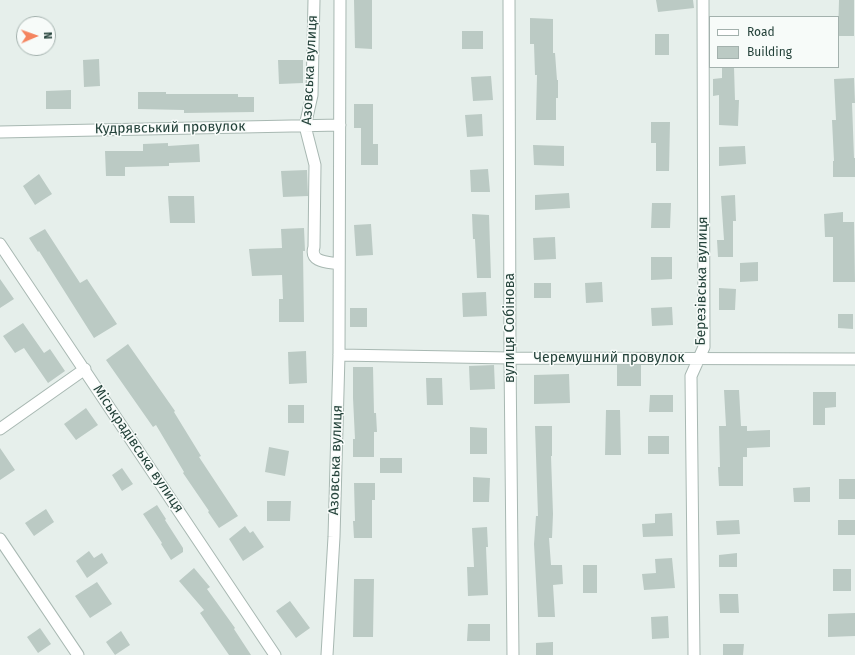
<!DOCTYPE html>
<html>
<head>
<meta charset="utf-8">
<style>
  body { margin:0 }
  #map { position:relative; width:855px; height:655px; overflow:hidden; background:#e6efeb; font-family:"Fira Sans",sans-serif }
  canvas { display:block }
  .legend { position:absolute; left:709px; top:16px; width:130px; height:52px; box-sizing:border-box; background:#f7fbf9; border:1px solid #a3b1ad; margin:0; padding:5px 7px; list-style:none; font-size:12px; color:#24423a }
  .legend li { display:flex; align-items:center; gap:8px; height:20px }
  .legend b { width:20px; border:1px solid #a3b1ad }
  .north { position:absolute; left:16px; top:16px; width:40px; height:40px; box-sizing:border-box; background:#f7fbf9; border:1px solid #a3b1ad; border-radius:50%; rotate:88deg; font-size:11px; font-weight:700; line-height:16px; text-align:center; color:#24423a }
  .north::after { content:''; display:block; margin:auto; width:14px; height:18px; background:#f4845f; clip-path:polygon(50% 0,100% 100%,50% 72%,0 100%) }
</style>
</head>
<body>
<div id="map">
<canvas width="855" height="655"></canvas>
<ul class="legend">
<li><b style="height:5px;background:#fff"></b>Road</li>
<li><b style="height:11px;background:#bbcac4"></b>Building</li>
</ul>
<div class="north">N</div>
</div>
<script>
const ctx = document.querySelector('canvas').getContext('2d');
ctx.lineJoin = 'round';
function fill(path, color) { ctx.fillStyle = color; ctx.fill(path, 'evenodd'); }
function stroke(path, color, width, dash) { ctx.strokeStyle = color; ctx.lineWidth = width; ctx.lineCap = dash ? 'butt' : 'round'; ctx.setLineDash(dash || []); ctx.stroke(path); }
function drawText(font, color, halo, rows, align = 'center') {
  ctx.font = font + ' "Fira Sans",sans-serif'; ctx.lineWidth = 3; ctx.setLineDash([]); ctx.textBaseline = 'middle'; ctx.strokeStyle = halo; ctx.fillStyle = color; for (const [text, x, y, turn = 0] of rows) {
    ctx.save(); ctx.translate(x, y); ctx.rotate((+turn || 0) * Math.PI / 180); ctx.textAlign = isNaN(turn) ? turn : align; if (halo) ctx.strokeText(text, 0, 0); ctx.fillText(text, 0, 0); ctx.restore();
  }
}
fill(new Path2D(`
  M354,0H372V49L355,48Z
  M656,0H693L694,8L658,12Z
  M839,0H854V36H838Z
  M530,18L553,19V53H555L557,80H558V98H556V120H536L537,75H535L534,44H530Z
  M462,31H483V49H462Z
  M655,34H669V55H655Z
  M99,59L100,86L84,87L83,60Z
  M278,60H303V83L279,84Z
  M722,67H734L735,100H739L738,126L719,125V95L713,96V79L722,78Z
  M491,76L493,100L473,101L471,77Z
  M854,78L855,103H852L854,158H855V177H833V161H834L832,120H836L834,79Z
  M71,90V109H46V91Z
  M138,92H166V94H238V97H254V112L184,113V110L138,109Z
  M354,104H373V144H378V165H361V128H354Z
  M482,114L483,136L467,137L465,115Z
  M651,122H670L669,171H656V143H651Z
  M168,143V146L199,144L200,162L169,163V166L125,167V176H106L105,151H143V144Z
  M533,145L564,146V166L534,165Z
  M745,146L746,164L719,166V147Z
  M488,169L490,192H471L470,170Z
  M307,170L308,196L283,197L281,171Z
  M39,174L52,194L35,205L23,186Z
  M569,193L570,208L535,210V195Z
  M735,195L736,221H733V257H718L717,240H724L721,196Z
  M168,196H194L195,223H170Z
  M652,203H671L670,228H651Z
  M843,212V222H854L855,282H833V237H825L824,214Z
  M472,214L489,215L491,278H477L475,239H473Z
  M371,224L373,255L356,256L354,225Z
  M304,228L305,251H303L304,322H279V299H283L282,275L252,276L249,249L282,248L281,229Z
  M45,229L80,283L87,279L117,324L94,338L39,251L38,252L29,238Z
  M555,237L556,259L534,260L533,238Z
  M651,257H672V279L651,280Z
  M758,262V281L740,282V263Z
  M0,279L14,299L0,308Z
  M602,282L603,302L586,303L585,283Z
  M534,283H551V298H534Z
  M719,288L736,289L735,310H719Z
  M486,292L487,316L463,317L462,293Z
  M672,307L673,325L652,326L651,308Z
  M350,308H367V327H350Z
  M838,314H853V329L838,328Z
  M23,323L44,353L50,349L65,371L48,383L24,348L15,353L3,336Z
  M128,344L175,411L174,412L201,456L199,457L238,516L219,528L208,512L209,511L183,473L184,472L156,425L153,427L106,360Z
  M306,351L307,383L289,384L288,352Z
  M494,365L495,389L470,390L469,366Z
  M617,365H641V386H617Z
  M353,367H373L374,413H376L377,432H374V457H353V439H355L353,398Z
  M569,374L570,403L534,404V375Z
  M426,378H442L443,405H427Z
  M724,390H739L741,426H747V431L770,430V447L747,448V457H743V486H719L718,467H720L719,426H726Z
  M813,392H836V407L825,408V425H813Z
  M650,395H673V412H649Z
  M288,405H304V423H288Z
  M86,408L98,425L76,440L64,424Z
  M606,410H620L621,455H605Z
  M535,426H552V456H551L553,514L552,538H549L551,565H562L563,584L553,585L555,617H538L534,544L536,516H538Z
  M470,427L487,428V454H470Z
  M648,436H669V454H648Z
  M269,447L289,451L285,476L265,472Z
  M0,448L15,470L0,480Z
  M380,458H402V473H380Z
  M122,468L133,484L122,491L112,475Z
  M473,477L490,478L489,502H473Z
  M839,479H855V499H839Z
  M354,483H375V500H372V538H354L353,521H355Z
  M810,487V502H794L793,488Z
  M267,501H291L290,521H267Z
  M157,505L166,519L165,520L183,548V552L171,560L161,544L162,543L143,514Z
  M46,509L54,522L34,536L25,523Z
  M672,513L673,536L643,537L642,524L655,523V514Z
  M739,520L740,534L717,535L716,521Z
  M838,520H855V535H838Z
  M245,526L250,533L253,531L264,547L243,561L229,539Z
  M487,527L488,547H486L488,595L468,596L467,567H474L472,528Z
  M89,551L94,558L102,553L108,563L87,578L76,561Z
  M737,553V567H719V555Z
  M672,558L675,588L644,590L642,574L656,573L655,559Z
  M583,565H597V593H583Z
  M194,568L210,587L207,589L235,628L234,629L251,655H229L200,613L204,610L179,581Z
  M833,569H851V591H833Z
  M354,579H374L373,637H353Z
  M97,582L112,604L90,618L75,596Z
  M719,594H738L739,613H720Z
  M290,601L310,628L296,638L276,611Z
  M855,613V636L828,637V614Z
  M668,616L669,638L652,639L651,617Z
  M468,624H490V641H467Z
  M40,628L51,644L38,653L27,637Z
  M121,631L130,645L115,655L106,642Z
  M553,642V655H536V643Z
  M723,644H744L743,655H723Z`), '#bbcac4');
const street = new Path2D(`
  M314,0L312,95L305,126L315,165L314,247C309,263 329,262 339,264
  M509,0L510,358L513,655
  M0,132L340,125
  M0,244L275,655
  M339,355L510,358L855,359
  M0,429L85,369
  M0,539L78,655
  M327,655L334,537L339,355L340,0
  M694,655L691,376L704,347L703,0`);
stroke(street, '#a8b8b2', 13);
stroke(street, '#fff', 11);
drawText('14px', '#24423a', '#f7fbf9', [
  ["Азовська вулиця",310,70,-87],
  ["Кудрявський провулок",170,128,-1],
  ["Березівська вулиця",702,281,-89],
  ["вулиця Собінова",510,328,-90],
  ["Черемушний провулок",609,358],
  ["Міськрадівська вулиця",138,449,56],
  ["Азовська вулиця",336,460,-88]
]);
</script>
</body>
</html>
